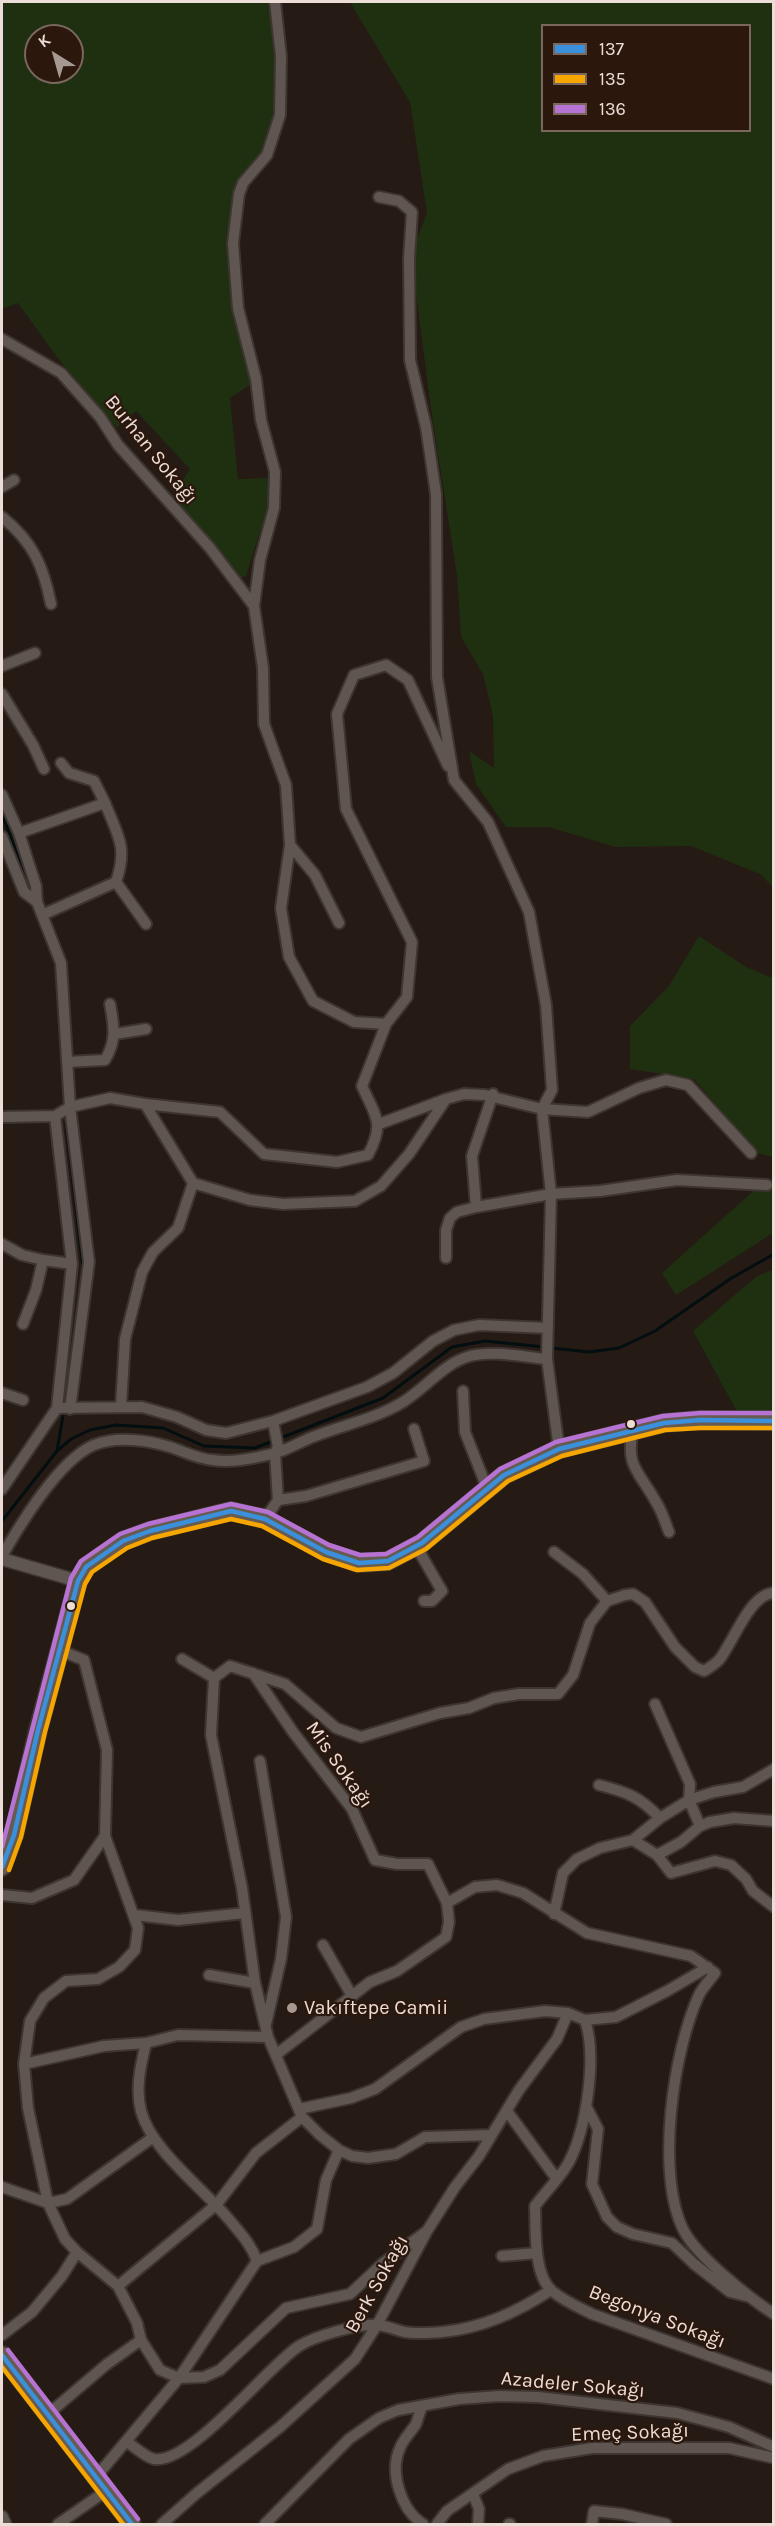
<!DOCTYPE html>
<html>
<head>
<meta charset="utf-8">
<style>
  body { margin:0 }
  #map { position:relative; width:775px; height:2526px; overflow:hidden; background:#251a14; font-family:Karla,sans-serif }
  canvas { display:block }
  .frame { position:absolute; inset:0; border:3px solid #ecddd6; pointer-events:none }
  .legend { position:absolute; left:541px; top:24px; width:210px; height:108px; box-sizing:border-box; background:#2c170d; border:2px solid #79665d; margin:0; padding:8px 10px; list-style:none; font-size:18px; color:#ecddd6 }
  .legend li { display:flex; align-items:center; gap:12px; height:30px }
  .legend b { width:30px; border:2px solid #79665d }
  .north { position:absolute; left:24px; top:24px; width:60px; height:60px; box-sizing:border-box; background:#2c170d; border:2px solid #79665d; border-radius:50%; rotate:323deg; font-size:16px; font-weight:700; line-height:24px; text-align:center; color:#ecddd6 }
  .north::after { content:''; display:block; margin:auto; width:21px; height:27px; background:#a69992; clip-path:polygon(50% 0,100% 100%,50% 72%,0 100%) }
</style>
</head>
<body>
<div id="map">
<canvas width="775" height="2526"></canvas>
<div class="frame"></div>
<ul class="legend">
<li><b style="height:8px;background:#3a90db"></b>137</li>
<li><b style="height:8px;background:#f7a600"></b>135</li>
<li><b style="height:8px;background:#b673d3"></b>136</li>
</ul>
<div class="north">K</div>
</div>
<script>
const ctx = document.querySelector('canvas').getContext('2d');
ctx.lineJoin = 'round';
function fill(path, color) { ctx.fillStyle = color; ctx.fill(path, 'evenodd'); }
function stroke(path, color, width, dash) { ctx.strokeStyle = color; ctx.lineWidth = width; ctx.lineCap = dash ? 'butt' : 'round'; ctx.setLineDash(dash || []); ctx.stroke(path); }
function drawText(font, color, halo, rows, align = 'center') {
  ctx.font = font + ' Karla,sans-serif'; ctx.lineWidth = 4.5; ctx.setLineDash([]); ctx.textBaseline = 'middle'; ctx.strokeStyle = halo; ctx.fillStyle = color; for (const [text, x, y, turn = 0] of rows) {
    ctx.save(); ctx.translate(x, y); ctx.rotate((+turn || 0) * Math.PI / 180); ctx.textAlign = isNaN(turn) ? turn : align; if (halo) ctx.strokeText(text, 0, 0); ctx.fillText(text, 0, 0); ctx.restore();
  }
}
fill(new Path2D(`
  M2,2H279L280,125L236,211V289L251,384L230,398L238,479L271,478L270,500L246,576L235,580L169,502L190,469L136,411L117,428L57,357L18,303L2,309ZM36,36H72V72H36Z
  M350,2H773V887L760,874L691,846L615,847L549,827H506L476,784L469,751L494,768L493,716L483,674L461,637L457,575L431,409L411,254L427,213L410,102ZM542,26H750V130H542Z
  M699,936L746,967L773,978V1157L757,1153L694,1079L630,1069V1026L669,986Z
  M760,1185L773,1188V1233L676,1295L662,1273Z
  M773,1270V1416L739,1415L693,1331L757,1276Z`), '#1f3011');
stroke(new Path2D(`
  M2,814L31,890
  M66,1123L83,1267
  M551,1348L589,1352L619,1348L655,1331L730,1279L774,1254
  M57,1451L71,1439L90,1430L116,1425L163,1428L204,1446L255,1448L383,1398L452,1347L485,1341L544,1347
  M2,1521L57,1451L69,1380`), '#030e11', 3);
const minor = new Path2D(`
  M275,2L281,56L280,115L267,155L243,183L239,194L233,243L238,308L256,379L261,420L275,472L274,508L260,560L254,606L263,668L264,724L286,785L290,845L281,908L289,957L313,1001L354,1022L386,1024
  M379,197L399,201L412,212L409,258L410,360L426,427L436,494L437,677L454,780L488,822L529,912L546,1005L552,1090L542,1109L551,1194L547,1359L559,1449
  M2,339L61,373L100,417L118,445L210,548L254,606
  M2,487L14,480
  M2,517C33,542 43,565 51,604
  M2,666L35,653
  M2,694L33,745L44,769
  M61,763L69,773L94,781L105,803
  M2,795L19,833L36,886L37,902L61,963L70,1107L89,1262L70,1409
  M19,833L105,803C118,836 128,847 116,882L42,915
  M2,837L24,892L37,902
  M290,845L315,875L339,923
  M116,882L146,924
  M115,1034L146,1029
  M67,1062L105,1060C117,1040 114,1026 110,1004
  M145,1104L220,1112L264,1154L337,1162L368,1155C385,1123 376,1117 362,1086L386,1024L407,997L412,942L346,809L337,714L354,675L386,665L408,680L448,766
  M2,1117L55,1116L70,1107L110,1098L145,1104L193,1183L178,1228L153,1252L142,1272L125,1339L121,1406
  M379,1124L446,1099L464,1094L485,1095L542,1109L588,1112L639,1088L666,1080L688,1085L751,1153
  M193,1183L250,1200L283,1204L355,1201L381,1186L409,1154L446,1099
  M476,1207L472,1156L493,1094
  M2,1244L22,1255L43,1260L36,1290L23,1324
  M446,1258V1230L450,1218L457,1212L476,1207L551,1194L600,1191L677,1180L767,1185
  M43,1260L72,1264
  M463,1391L465,1432L487,1488
  M2,1393L23,1400
  M57,1408L142,1407L177,1417L206,1430L226,1433L273,1421L367,1387L393,1373L433,1341L454,1330L479,1325L548,1328
  M633,1429C625,1467 639,1471 656,1502C662,1511 665,1522 669,1532
  M2,1489L57,1408L72,1264L55,1116
  M278,1500L306,1496L424,1461L414,1429
  M265,1519L278,1500L275,1453L278,1447L273,1421
  M416,1546L442,1591L432,1601H424
  M554,1552L583,1574L607,1601
  M2,1556C21,1523 59,1460 94,1445C116,1436 148,1440 170,1447C185,1452 198,1459 213,1460C233,1463 253,1458 272,1454C288,1450 303,1440 318,1435C347,1424 377,1418 403,1402C426,1388 444,1363 470,1356C494,1350 523,1357 547,1359
  M59,1650L84,1660L107,1750L105,1836L138,1928L135,1950L119,1967L98,1979L66,1981L44,1998L30,2021L24,2064L28,2108L48,2203L65,2239L77,2252L118,2286L137,2323L141,2340L160,2370L179,2378L204,2377L220,2370L286,2308L350,2294L382,2264L427,2231
  M182,1659L214,1678
  M253,1673L293,1732L352,1809L375,1860L397,1864H428L447,1903
  M655,1704L690,1784L689,1800L700,1826
  M260,1761L286,1917L281,1959L266,2024
  M599,1785C627,1792 640,1797 660,1818
  M633,1840L657,1855L671,1873L715,1861L731,1865L746,1879L753,1891L774,1907
  M657,1855L681,1842L700,1826L710,1822L734,1818L774,1821
  M2,1895L32,1898L74,1880L105,1836
  M554,1914L563,1873L577,1859L600,1848L633,1840L660,1818L689,1800L714,1792L743,1787L774,1769
  M135,1915L178,1920L245,1913
  M323,1945L352,1996
  M209,1975L255,1983
  M585,2020L616,2017L667,1991L708,1967
  M277,2054L370,1982L397,1971L446,1937L449,1922L447,1903L475,1887L497,1885L523,1893L587,1933L691,1956L715,1973C710,1980 703,1987 699,1995C673,2051 655,2175 684,2231C697,2256 749,2298 774,2314
  M24,2064L104,2046L146,2043L178,2035L268,2037
  M586,2106L598,2129L592,2184L607,2217L617,2227L633,2234L672,2243L694,2264L730,2292L746,2296
  M299,2109L351,2098L375,2089L461,2027L484,2019L545,2011L568,2013L585,2020C597,2056 587,2127 569,2162C561,2177 545,2192 535,2206C536,2230 533,2274 552,2291C564,2301 578,2307 592,2314L774,2379
  M507,2111L556,2178
  M491,2135L425,2137L396,2154L368,2158L352,2156L339,2150L320,2135L302,2117L268,2037L255,1983L242,1888L211,1735L214,1678L230,1666L285,1684L336,1728L361,1737L440,1713L469,1708L494,1698L519,1694H558L573,1675L590,1623L607,1601L625,1595L633,1594L645,1602L675,1647L695,1667L704,1671C709,1668 715,1664 719,1660C733,1643 750,1593 774,1593
  M2,2187L48,2203L67,2199L152,2138
  M502,2256L537,2253
  M257,2261L294,2247L317,2229L326,2180L339,2150
  M118,2286L217,2204L256,2153L302,2117
  M2,2335L32,2312L62,2276L77,2252
  M422,2406C420,2412 418,2418 416,2424C411,2432 403,2439 400,2448C389,2472 401,2510 423,2524
  M47,2415L107,2364L141,2340
  M127,2442C135,2447 145,2457 154,2459C190,2465 268,2366 299,2346C315,2336 360,2323 378,2325C387,2326 396,2330 405,2332C416,2334 430,2333 442,2332C483,2328 517,2312 551,2290
  M96,2477L179,2378L257,2261C252,2246 242,2235 232,2223C205,2189 152,2152 141,2111C135,2088 141,2064 146,2043
  M473,2494L479,2509L478,2524
  M58,2524L106,2491
  M162,2524L197,2493L280,2427L355,2359L377,2325L427,2231L455,2187L479,2156L519,2090L557,2039L568,2013
  M265,2524L349,2439L379,2418L398,2410L459,2399L499,2396L538,2397L677,2413L729,2427L774,2447
  M437,2524L447,2511L508,2469L543,2456L592,2448H729L774,2458
  M509,2524H510
  M592,2524L594,2511L622,2514L666,2524`);
const tertiary = new Path2D(`
  M2,1559L78,1581
  M2,2517L5,2524`);
const primary = new Path2D(`
  M2,1867L14,1835L38,1730L78,1581L86,1567L123,1541L150,1531L231,1511L265,1519L326,1552L359,1563L388,1561L422,1543L504,1475L559,1449L664,1423L700,1420L774,1421
  M2,2355L132,2524`);
stroke(minor, '#3e3530', 14);
stroke(tertiary, '#3e3530', 15);
stroke(primary, '#3e3530', 20);
stroke(minor, '#5f5651', 10);
stroke(tertiary, '#5f5651', 12);
stroke(primary, '#675b51', 16);
stroke(new Path2D(`
  M2,1867L14,1835L38,1730L78,1581L86,1567L123,1541L150,1531L231,1511L265,1519L326,1552L359,1563L388,1561L422,1543L504,1475L559,1449L664,1423L700,1420L774,1421
  M2,2355L132,2524`), '#3a90db', 4.5);
stroke(new Path2D(`
  M9,1870L21,1837L45,1732L85,1584L92,1572L127,1548L152,1538L231,1519L262,1526L323,1559L357,1570L389,1568L426,1549L508,1481L562,1456L665,1430L700,1428H774
  M2,2367L123,2524`), '#f7a600', 4.5);
stroke(new Path2D(`
  M2,1847L71,1578L81,1561L120,1534L148,1524L231,1504L268,1512L329,1545L360,1555L386,1554L418,1537L500,1469L556,1442L663,1416L700,1413H774
  M8,2350L138,2519`), '#b673d3', 4.5);
for (const [x, y, r, color] of [
  [631,1424,5,"#ecddd6"],
  [71,1606,5,"#ecddd6"],
  [292,2008,6,"#a69992"]
]) { const dot = new Path2D(); dot.arc(x, y, r, 0, 2 * Math.PI); ctx.fillStyle = color; ctx.fill(dot); stroke(dot, '#2c170d', 2); }
drawText('20px', '#ecddd6', '#2c170d', [
  ["Burhan Sokağı",151,450,51],
  ["Mis Sokağı",339,1765,55],
  ["Berk Sokağı",377,2284,-61],
  ["Begonya Sokağı",657,2317,21],
  ["Azadeler Sokağı",573,2385,5],
  ["Emeç Sokağı",630,2433,-2]
]);
drawText('20px', '#ecddd6', '#2c170d', [
  ["Vakıftepe Camii",304,2008]
], 'left');
</script>
</body>
</html>
